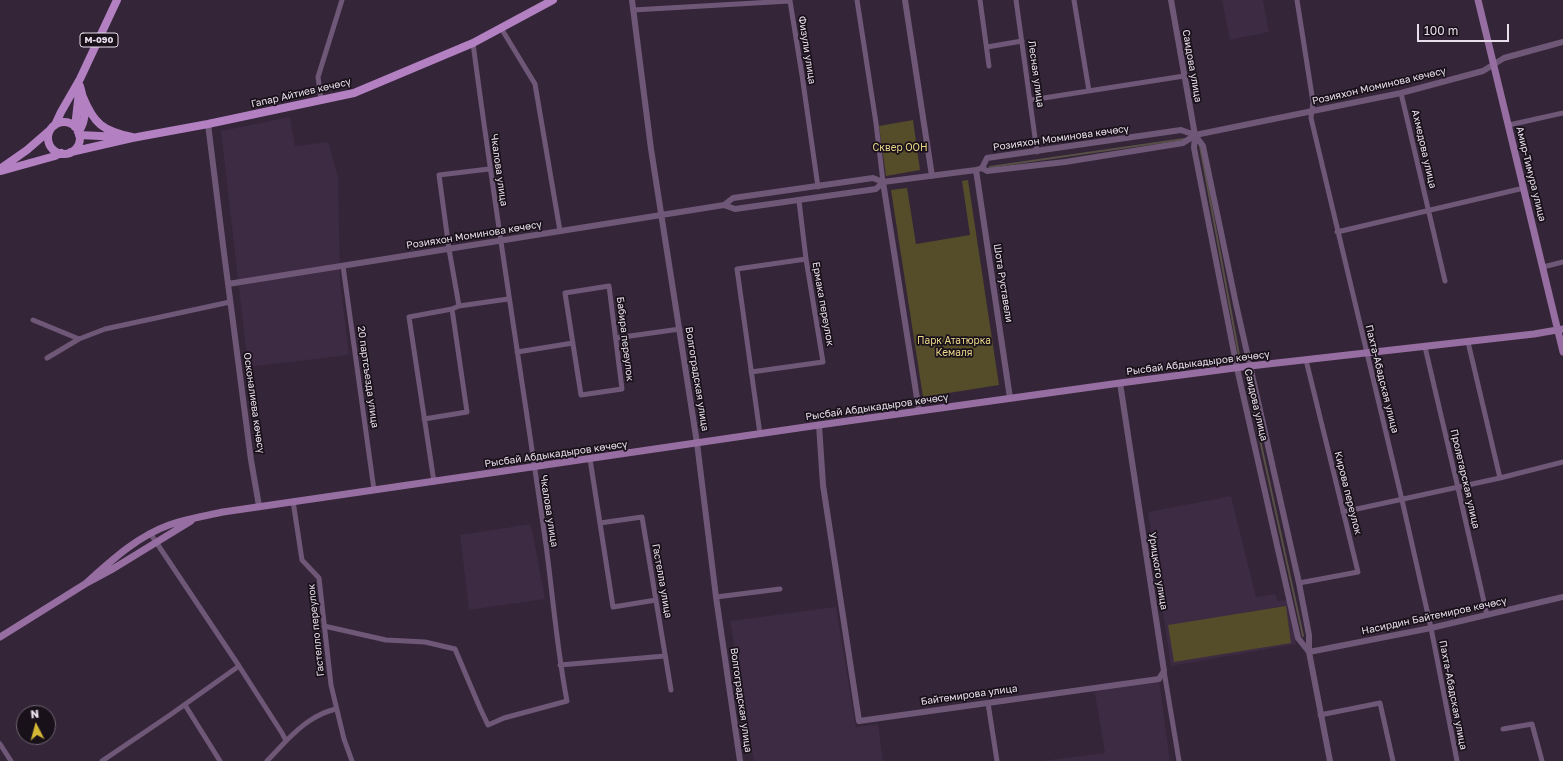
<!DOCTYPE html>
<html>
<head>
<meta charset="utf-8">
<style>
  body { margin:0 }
  #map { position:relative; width:1563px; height:761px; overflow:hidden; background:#342538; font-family:"Golos Text",sans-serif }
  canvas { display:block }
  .north { position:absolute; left:16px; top:705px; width:40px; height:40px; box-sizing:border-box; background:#18111a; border:1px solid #6c636e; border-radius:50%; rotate:354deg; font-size:11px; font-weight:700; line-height:16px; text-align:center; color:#e9dfec }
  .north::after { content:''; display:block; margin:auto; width:14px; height:18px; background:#d4b635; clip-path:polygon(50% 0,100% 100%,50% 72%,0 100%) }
  .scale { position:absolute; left:1417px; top:24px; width:92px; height:18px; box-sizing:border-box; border:2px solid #e9dfec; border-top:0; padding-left:5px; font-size:12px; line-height:14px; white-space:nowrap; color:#e9dfec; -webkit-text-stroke:3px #18111a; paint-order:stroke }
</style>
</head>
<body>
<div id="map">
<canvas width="1563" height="761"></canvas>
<div class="north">N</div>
<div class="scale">100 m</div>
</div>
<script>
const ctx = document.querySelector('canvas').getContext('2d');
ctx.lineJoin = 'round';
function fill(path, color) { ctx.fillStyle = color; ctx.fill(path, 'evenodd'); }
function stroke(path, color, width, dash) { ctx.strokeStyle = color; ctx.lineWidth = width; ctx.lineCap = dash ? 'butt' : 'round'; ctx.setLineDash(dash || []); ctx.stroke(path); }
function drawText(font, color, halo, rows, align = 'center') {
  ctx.font = font + ' "Golos Text",sans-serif'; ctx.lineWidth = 3.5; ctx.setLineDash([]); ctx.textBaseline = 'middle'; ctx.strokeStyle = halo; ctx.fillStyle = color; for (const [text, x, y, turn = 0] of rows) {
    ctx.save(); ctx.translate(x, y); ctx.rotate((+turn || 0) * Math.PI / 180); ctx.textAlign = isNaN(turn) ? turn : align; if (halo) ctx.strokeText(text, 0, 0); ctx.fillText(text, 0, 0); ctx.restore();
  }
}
fill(new Path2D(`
  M1222,0H1263L1269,32L1230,40Z
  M290,117L295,146L328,142L338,176L340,280L349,355L248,367L221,131Z
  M1231,496L1256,597L1275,594L1278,601L1288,600L1296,644L1171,666L1148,512Z
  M531,524L545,599L469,610L460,535Z
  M836,607L856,727L878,724L883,761H754L730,621Z
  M1159,679L1170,761H1041L1105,753L1094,688Z`), '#3d2a43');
fill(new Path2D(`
  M913,120L920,170L886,176L879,126Z
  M968,180L999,385L923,397L891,190L907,188L916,244L970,235L962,181Z
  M1286,606L1291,643L1174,662L1168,625Z`), '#554c29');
stroke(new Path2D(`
  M1200,146L1239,355
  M990,167L1184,139
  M1246,376L1303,636`), '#585047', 2);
stroke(new Path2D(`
  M857,0L876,123L883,182
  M980,0L989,66
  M1016,0L1037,152
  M1074,0L1089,91
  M1297,0L1313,102L1311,118L1402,500L1431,628L1457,761
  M633,10L790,1L802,75L818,187
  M501,28L535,84L560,231
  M987,47L1022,41
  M1401,93L1445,281
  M321,100L318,77L342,0
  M1031,100L1184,76
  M1509,125L1563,113
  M1337,232L1524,188
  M343,266L374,490
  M1543,267L1563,262
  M609,286L622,389L581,395L565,293Z
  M459,306L449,249L439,175L489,169
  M33,320L79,339L105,329L230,302
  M616,338L680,329
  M1468,342L1500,478
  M1425,347L1458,488L1487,615
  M517,352L573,343
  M47,358L79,339
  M751,372L823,362L806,259L799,201
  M424,419L467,412L452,309
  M760,434L737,269L806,259
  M590,459L613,607L656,600
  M434,482L409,317L452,309L459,306L508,299
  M293,501L302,560L319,578L331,685L344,739L352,761
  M1343,512L1500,478L1563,462
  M600,523L642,517L671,690
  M150,533L239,666
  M1299,583L1358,572L1306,360
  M716,597L780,589
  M324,626L386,640L425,642L455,649L480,708L488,725L504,718L567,701C557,650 553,597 546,545C522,378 495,211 473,43
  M560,665L665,656
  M1164,671L1179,761
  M988,703L997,761
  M185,705L220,761
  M1320,715L1380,703L1393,761
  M1503,729L1532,724L1542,761
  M0,744L11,761
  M102,761L170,715L239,666L282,733L286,741C301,726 315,714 336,709
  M267,761L286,741`), '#6f5777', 5);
stroke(new Path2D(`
  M632,0L651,149L697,443L716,597L740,761
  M905,0L932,176
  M1171,0L1195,135L1194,148L1237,368L1298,638L1309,652
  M208,124L224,253L251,460L259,506
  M1195,135L1203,146L1236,304L1299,583L1309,635V652L1330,761
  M982,168L987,171L1065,162L1183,143L1195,135L1401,93L1483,71L1504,58L1563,42
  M976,170L1010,398
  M883,182L919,411
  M724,205L733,198L873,178L883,182L976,170L982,168L987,158L1181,130L1195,135
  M228,284L724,205L735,209L876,189L883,182
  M819,425L823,485L859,721L1159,679L1164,671L1120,383
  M1309,652L1431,628L1563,597`), '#6f5777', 6);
stroke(new Path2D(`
  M1478,0L1563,352
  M85,584C111,561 136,537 169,525C186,519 205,516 223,512L819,425L1120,383L1250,366L1534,334L1563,329
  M0,637L85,584L111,570L191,521`), '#966ea1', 7);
stroke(new Path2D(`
  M83,97C94,124 103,131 132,137
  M48 138a16 16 0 1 1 32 0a16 16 0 1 1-32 0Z
  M55,125L61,112L80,79L117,0
  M75,127L79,92
  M78,132C89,119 84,100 80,86
  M79,135L121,137
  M71,152L132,138L208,124L354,93L473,43L553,0
  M0,169L27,150L50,130
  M1,171L55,156L61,153`), '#b380c2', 8);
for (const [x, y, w] of [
  [99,40,38]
]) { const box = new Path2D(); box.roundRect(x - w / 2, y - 7, w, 14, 3); ctx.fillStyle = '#18111a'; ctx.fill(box); stroke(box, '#e9dfec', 1); }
drawText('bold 9px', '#e9dfec', null, [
  ["М-090",99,40]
]);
drawText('10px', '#e9dfec', '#18111a', [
  ["Физули улица",807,50,81],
  ["Саидова улица",1192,66,80],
  ["Лесная улица",1036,74,82],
  ["Розияхон Моминова көчөсү",1379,86,-13],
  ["Гапар Айтиев көчөсү",301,93,-13],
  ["Розияхон Моминова көчөсү",1061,138,-8],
  ["Ахмедова улица",1424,149,77],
  ["Чкалова улица",499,170,82],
  ["Амир-Тимура улица",1531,174,76],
  ["Розияхон Моминова көчөсү",474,235,-9],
  ["Шота Руставели",1003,283,81],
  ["Ермака переулок",823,304,80],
  ["Бабира переулок",625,339,83],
  ["Рысбай Абдыкадыров көчөсү",1198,363,-7],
  ["20 партсъезда улица",368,377,82],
  ["Волгоградская улица",697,379,81],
  ["Пахта-Абадская улица",1382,379,76],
  ["Осконалиева көчөсү",254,403,82],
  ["Саидова улица",1256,405,77],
  ["Рысбай Абдыкадыров көчөсү",877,407,-8],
  ["Рысбай Абдыкадыров көчөсү",556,454,-8],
  ["Пролетарская улица",1465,479,77],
  ["Кирова переулок",1348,493,76],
  ["Чкалова улица",549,511,81],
  ["Урицкого улица",1158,571,81],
  ["Гастелла улица",662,581,80],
  ["Насирдин Байтемиров көчөсү",1434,616,-12],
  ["Гастелло переулок",316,630,-96],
  ["Байтемирова улица",969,695,-8],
  ["Пахта-Абадская улица",1453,695,79],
  ["Волгоградская улица",741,700,82]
]);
drawText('10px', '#ead689', '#18111a', [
  ["Сквер ООН",900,148],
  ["Парк Ататюрка",954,341],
  ["Кемаля",954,353]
]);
</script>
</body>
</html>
